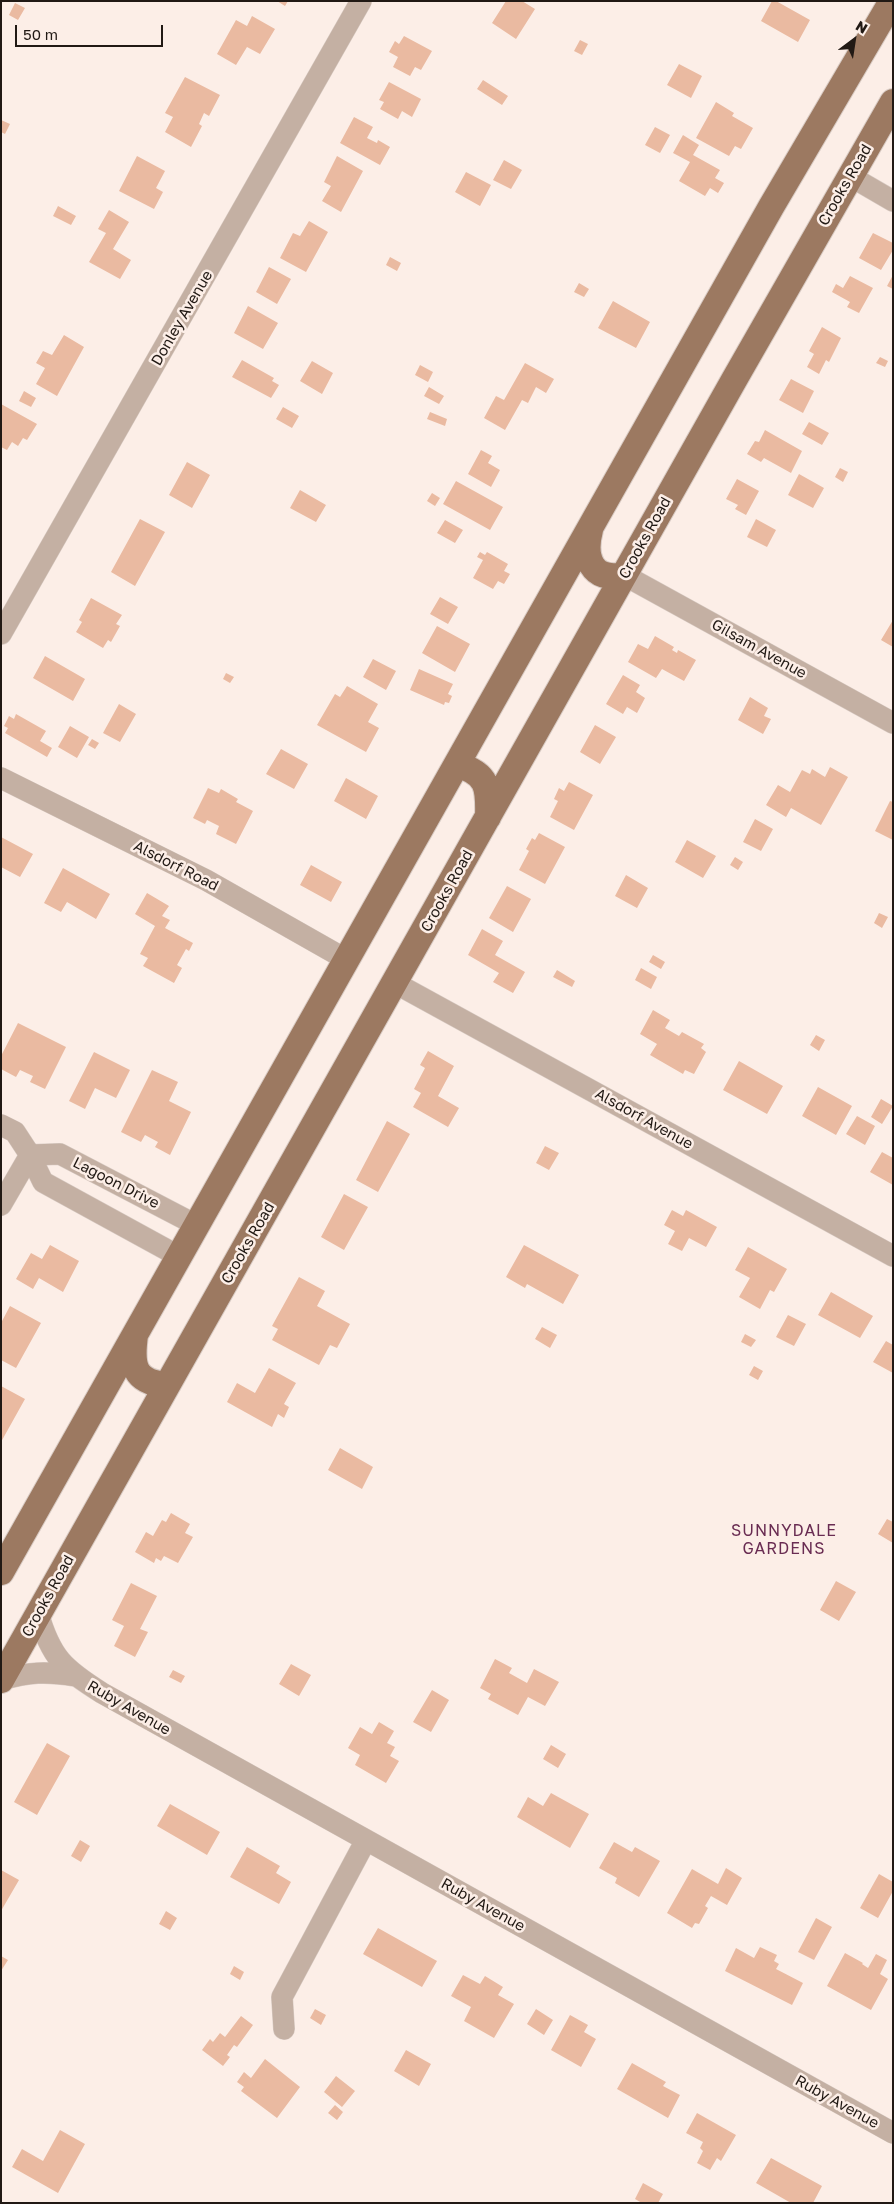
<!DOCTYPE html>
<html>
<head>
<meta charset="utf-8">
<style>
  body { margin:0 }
  #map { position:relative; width:894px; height:2204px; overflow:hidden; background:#fceee7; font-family:"Golos Text",sans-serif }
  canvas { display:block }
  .frame { position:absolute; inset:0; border:2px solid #211914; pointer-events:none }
  .north { position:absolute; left:829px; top:15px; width:50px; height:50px; -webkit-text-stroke:4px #fceee7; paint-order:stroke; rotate:31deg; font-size:14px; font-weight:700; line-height:20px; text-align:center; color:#211914 }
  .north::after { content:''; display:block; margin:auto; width:18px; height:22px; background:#211914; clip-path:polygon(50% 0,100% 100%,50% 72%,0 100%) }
  .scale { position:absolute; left:15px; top:25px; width:148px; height:22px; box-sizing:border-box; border:2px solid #211914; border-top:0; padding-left:6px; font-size:15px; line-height:18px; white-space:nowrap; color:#211914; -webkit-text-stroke:4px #fceee7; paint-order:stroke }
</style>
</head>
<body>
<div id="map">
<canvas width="894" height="2204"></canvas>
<div class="frame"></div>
<div class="north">N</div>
<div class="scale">50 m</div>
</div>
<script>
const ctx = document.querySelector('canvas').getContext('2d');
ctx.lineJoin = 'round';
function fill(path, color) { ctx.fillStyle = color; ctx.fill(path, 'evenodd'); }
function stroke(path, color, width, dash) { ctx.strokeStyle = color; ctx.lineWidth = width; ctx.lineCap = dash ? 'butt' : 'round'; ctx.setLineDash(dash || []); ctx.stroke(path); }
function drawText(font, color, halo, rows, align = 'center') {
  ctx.font = font + ' "Golos Text",sans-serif'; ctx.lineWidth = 5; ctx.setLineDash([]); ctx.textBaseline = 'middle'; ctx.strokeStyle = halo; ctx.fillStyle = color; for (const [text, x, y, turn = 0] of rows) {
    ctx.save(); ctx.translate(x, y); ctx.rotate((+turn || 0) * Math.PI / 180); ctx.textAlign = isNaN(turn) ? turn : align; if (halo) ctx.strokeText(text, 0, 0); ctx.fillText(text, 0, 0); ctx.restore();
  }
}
fill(new Path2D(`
  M277,1H288L285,6Z
  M506,1H522L535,9L516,39L492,23Z
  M772,1H776L810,20L798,42L761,21Z
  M15,3L25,8L18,20L9,15Z
  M252,16L275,29L260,54L247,47L236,65L217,54L236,20L247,26Z
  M404,36L432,51L421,70L415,67L410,76L393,67L398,57L389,52L395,41L399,44Z
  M580,40L588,44L582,55L574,51Z
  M679,64L702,76L691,98L667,85Z
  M185,77L220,95L209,116L204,113L199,124L202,126L191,147L165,132L173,117L165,113Z
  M483,80L508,96L502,105L477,89Z
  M389,82L421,99L412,117L402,111L398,119L380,109L384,102L379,100Z
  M716,102L734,113L732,116L753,128L741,149L735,146L729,156L696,138Z
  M354,117L373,127L367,138L377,143L378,140L390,147L380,165L340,143Z
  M1,120L10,124L5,134L1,132Z
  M655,127L670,135L660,153L645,145Z
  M683,135L699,145L693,155L720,170L715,178L724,183L718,193L710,188L705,196L679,181L690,162L673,153Z
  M137,156L165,171L156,188L163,192L154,209L119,191Z
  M337,156L363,171L341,212L322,201L331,186L324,182Z
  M504,160L522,170L511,189L493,180Z
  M466,172L491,185L480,206L455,192Z
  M58,206L76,216L71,225L53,216Z
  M109,210L129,222L113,249L131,260L120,279L89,262L106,233L98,229Z
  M309,221L328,232L306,272L280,258L293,233L300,236Z
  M873,233L893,243V250L881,270L859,258Z
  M390,257L401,263L397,271L386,265Z
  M269,267L291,279L277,304L256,292Z
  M893,275V289L887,286Z
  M850,276L873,288L859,313L847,307L850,302L832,292L836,284L843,288Z
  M579,283L589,289L584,297L574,292Z
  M613,301L650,322L636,348L598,328Z
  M248,306L278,323L263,349L234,333Z
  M822,327L841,338L829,362L826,360L819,374L807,367L814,354L809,351Z
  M64,335L84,347L57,396L36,384L45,368L36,363L43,351L52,355Z
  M880,357L888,361L885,367L876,363Z
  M242,360L274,378L272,381L279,385L271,398L232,377Z
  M312,361L333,373L322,394L300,381Z
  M525,363L554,379L546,393L536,387L528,403L522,400L505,430L484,418L496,396L504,400Z
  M420,365L433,372L428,382L415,375Z
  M791,379L814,391L803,413L779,400Z
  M429,387L444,396L439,404L424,396Z
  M24,391L36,398L31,407L19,401Z
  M1,404L37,424L27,440L23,438L18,446L12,442L7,450L1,447Z
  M283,407L299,416L292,428L276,419Z
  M430,412L447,419L445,426L427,419Z
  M809,422L829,433L822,445L802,434Z
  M765,430L802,451L791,473L764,458L761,462L747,454L755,441L759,442Z
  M481,450L492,456L488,463L500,470L491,487L468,474Z
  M187,462L210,475L192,508L169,495Z
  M840,468L848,472L843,482L835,477Z
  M799,474L824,488L813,508L788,495Z
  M737,479L759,491L746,515L735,509L738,505L726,499Z
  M456,481L503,507L490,530L443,504Z
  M300,490L326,505L316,522L290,508Z
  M432,493L440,498L435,506L427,501Z
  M140,519L165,532L135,586L111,572Z
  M756,519L776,530L767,547L747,537Z
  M445,520L463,530L455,543L437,533Z
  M480,552L485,555L487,552L508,564L504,571L510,574L504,584L498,581L493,589L473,578L483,560L477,557Z
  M440,597L458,607L448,624L430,614Z
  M91,598L122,615L116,624L120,626L111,642L108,640L103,648L76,632L82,622L79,620Z
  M893,620V647L881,640Z
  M437,626L470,644L455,672L422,653Z
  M655,636L674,647L672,650L677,653L678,650L696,660L684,681L662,669L656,678L628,662L638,644L648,649Z
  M45,656L85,679L73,701L33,678Z
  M373,659L396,671L386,690L363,677Z
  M419,669L453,684L448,694L452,696L449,703L445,702L444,705L410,690Z
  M226,673L234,677L230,683L223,679Z
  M623,675L640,685L636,692L645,698L637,713L627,707L623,714L606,704Z
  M347,686L378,704L368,722L379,728L366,752L317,725L335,694L340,697Z
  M750,697L768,708L764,716L771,719L763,734L738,720Z
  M119,704L136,714L120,742L103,733Z
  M16,714L46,731L40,741L52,748L47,757L5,733L8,728L4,726L9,716L14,719Z
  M595,725L616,737L600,764L580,752Z
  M70,726L89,737L77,758L58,747Z
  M92,739L99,743L95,749L88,745Z
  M281,749L308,764L294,789L266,774Z
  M830,767L848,777L821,825L791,808L786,817L766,805L778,785L790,792L802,770L810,774L812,769L825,777Z
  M346,778L378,796L366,819L334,801Z
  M569,782L593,795L574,830L550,817L558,801L554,799L559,788L564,791Z
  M208,788L219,793L221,789L238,799L236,802L253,811L236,844L216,834L219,826L207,820L205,824L193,818Z
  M890,801L893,802V840L875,831Z
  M755,819L773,829L761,851L743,842Z
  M539,833L565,847L545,884L519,870L529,851L526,849L532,838L535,840Z
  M1,837L33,854L20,877L1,867Z
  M687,840L716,856L703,878L675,862Z
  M735,857L743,862L738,870L730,865Z
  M311,865L342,882L331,902L300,885Z
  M63,868L110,894L96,919L67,902L61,912L44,903Z
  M626,875L648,888L637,908L615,896Z
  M507,886L531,899L513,932L489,918Z
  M147,893L169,906L162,916L170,920L165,928L193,943L189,951L186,949L177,965L182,968L174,983L143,966L148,958L140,954L155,926L135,914Z
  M879,913L888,917L882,928L874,923Z
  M482,929L503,941L495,955L525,972L513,993L493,982L499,973L468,955Z
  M653,955L665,962L661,969L649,962Z
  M641,968L657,977L651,989L635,980Z
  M557,970L575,981L572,987L553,977Z
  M653,1010L670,1020L665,1028L679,1036L682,1032L704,1044L701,1048L706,1052L694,1074L685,1070L683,1074L650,1055L657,1044L640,1034Z
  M18,1023L66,1047L45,1089L30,1082L33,1076L20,1070L16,1077L1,1069V1056Z
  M816,1035L825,1040L819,1051L810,1045Z
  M428,1051L454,1066L438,1096L459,1108L448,1127L413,1107L421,1093L414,1089L425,1068L420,1065Z
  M94,1052L130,1070L116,1098L95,1088L85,1109L69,1101Z
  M739,1061L783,1086L767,1114L723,1090Z
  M152,1070L178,1082L169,1101L191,1112L170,1155L155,1147L158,1142L145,1135L141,1142L121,1132Z
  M818,1087L852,1106L836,1135L802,1116Z
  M881,1099L893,1106L882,1124L871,1117Z
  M857,1116L875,1126L865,1145L846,1134Z
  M387,1121L410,1134L378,1192L356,1180Z
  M545,1146L559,1153L549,1170L536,1163Z
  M882,1152L893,1158V1185L870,1172Z
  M344,1194L368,1207L344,1250L321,1237Z
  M672,1210L683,1216L686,1210L717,1227L706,1247L689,1238L682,1251L668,1244L675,1231L664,1225Z
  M50,1245L79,1261L63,1292L39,1278L33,1289L16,1279L31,1253L42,1259Z
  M524,1245L579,1275L563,1304L527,1284L525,1288L506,1277Z
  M748,1247L787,1269L774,1292L770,1290L760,1309L739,1297L750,1278L735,1270Z
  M299,1277L325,1291L317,1306L350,1324L337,1348L330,1345L319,1365L272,1340L278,1329L272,1326Z
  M831,1292L873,1316L860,1338L818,1315Z
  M10,1306L41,1323L16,1368L1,1360V1323Z
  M788,1315L806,1324L794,1346L776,1337Z
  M542,1327L557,1335L550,1348L535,1339Z
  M745,1334L756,1340L751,1347L741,1342Z
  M886,1341L893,1345V1373L873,1362Z
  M754,1366L763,1371L758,1380L749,1375Z
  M269,1368L296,1383L284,1404L289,1407L284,1418L278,1414L272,1427L227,1402L237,1383L255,1393Z
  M1,1386L25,1399L1,1442Z
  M340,1448L373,1467L362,1489L328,1470Z
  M171,1513L190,1524L185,1533L193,1537L178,1563L164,1556L161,1561L156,1558L154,1563L135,1552L146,1532L153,1536L162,1520L166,1522Z
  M887,1519L893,1522V1543L878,1534Z
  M836,1581L856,1592L839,1621L820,1610Z
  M131,1583L157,1596L140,1629L148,1632L135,1657L114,1646L124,1626L112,1620Z
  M495,1659L512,1668L509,1673L527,1683L534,1669L559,1682L545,1706L528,1697L518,1715L488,1699L491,1694L480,1688Z
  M291,1664L311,1675L299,1696L279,1684Z
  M173,1670L185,1676L181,1683L169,1677Z
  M432,1690L449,1700L431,1732L413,1722Z
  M379,1722L394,1731L387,1743L395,1747L390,1756L399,1761L386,1783L355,1765L360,1755L348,1748L360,1727L372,1734Z
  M47,1743L70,1756L37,1815L14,1802Z
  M551,1745L566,1754L558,1768L543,1759Z
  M551,1793L589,1814L570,1848L517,1817L528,1797L543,1806Z
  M170,1804L220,1832L207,1855L157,1826Z
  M80,1840L90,1846L81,1862L71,1856Z
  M614,1842L632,1852L635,1847L660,1861L639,1897L615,1883L617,1878L599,1868Z
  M247,1847L280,1866L276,1873L291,1882L279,1904L230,1877Z
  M726,1868L742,1878L727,1905L711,1896L705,1906L708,1908L699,1924L695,1923L692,1928L667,1913L692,1869L718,1884Z
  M1,1870L19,1880L1,1911Z
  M879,1874L893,1882V1891L878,1918L860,1908Z
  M166,1911L177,1918L170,1930L159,1924Z
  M816,1918L832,1927L814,1960L798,1952Z
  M378,1928L437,1961L422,1987L363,1954Z
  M760,1947L777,1955L774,1961L779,1964L776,1969L803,1983L792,2005L725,1971L736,1948L754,1958Z
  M845,1953L863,1963L862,1964L868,1968L876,1954L887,1960L880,1974L888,1979L871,2010L827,1986Z
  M1,1956L8,1960L1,1971Z
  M234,1966L244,1972L240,1980L230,1974Z
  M463,1975L480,1984L485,1976L503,1987L498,1995L514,2004L494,2038L464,2021L471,2007L451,1996Z
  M315,2009L326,2015L321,2025L310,2018Z
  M536,2009L553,2020L544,2035L527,2024Z
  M570,2015L588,2025L584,2032L596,2039L581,2067L551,2050Z
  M241,2016L253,2025L237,2047L234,2045L227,2055L230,2057L223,2066L202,2050L210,2039L213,2042L220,2033L225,2037Z
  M406,2050L431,2064L419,2086L394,2071Z
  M265,2059L300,2087L277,2118L241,2091L244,2087L237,2082L244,2072L251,2078Z
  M632,2063L666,2082L663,2086L680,2095L668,2118L617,2089Z
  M336,2076L355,2091L342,2107L324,2092Z
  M335,2105L343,2112L337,2120L328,2113Z
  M697,2113L736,2135L721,2161L717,2158L710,2170L697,2163L703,2151L700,2148L703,2142L686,2133Z
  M60,2130L85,2144L58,2193L12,2167L22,2149L43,2161Z
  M771,2158L822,2186L813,2203H791L756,2183Z
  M643,2183L663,2194L658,2203H642L635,2199Z`), '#eabaa1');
const minor = new Path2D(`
  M850,176L893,201
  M624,575L893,723
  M1,634L361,1
  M1,778L206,880L347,960
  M395,983L893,1256
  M1,1125L15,1132L30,1155L43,1182L180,1257
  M30,1155L60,1154L198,1226
  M1,1205L30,1155
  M38,1613C51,1658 64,1669 102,1693L893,2133
  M1,1680C29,1672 46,1671 75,1676
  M284,2029L282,1997L366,1840`);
const major = new Path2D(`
  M590,530C583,557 591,582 624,575
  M457,765C488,773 489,788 488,817
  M135,1335C131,1365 133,1382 167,1385
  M1,1572L771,207L892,1
  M1,1680L734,380L893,102`);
stroke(minor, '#d9ccc5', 22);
stroke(major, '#d9ccc5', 28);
stroke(minor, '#c4b0a3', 21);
stroke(major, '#9c7961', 26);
drawText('15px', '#211914', '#fceee7', [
  ["Crooks Road",845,185,-60],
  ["Donley Avenue",182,318,-60],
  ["Crooks Road",645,538,-61],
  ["Gilsam Avenue",759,649,29],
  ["Alsdorf Road",176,866,27],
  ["Crooks Road",447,891,-61],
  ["Alsdorf Avenue",644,1119,29],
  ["Lagoon Drive",116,1183,27],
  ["Crooks Road",248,1243,-60],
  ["Crooks Road",48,1596,-61],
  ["Ruby Avenue",129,1708,30],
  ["Ruby Avenue",483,1905,29],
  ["Ruby Avenue",837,2102,29]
]);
ctx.letterSpacing = '1px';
drawText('16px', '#692c52', '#fceee7', [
  ["SUNNYDALE",784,1531],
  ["GARDENS",784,1549]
]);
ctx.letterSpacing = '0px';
</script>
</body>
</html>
